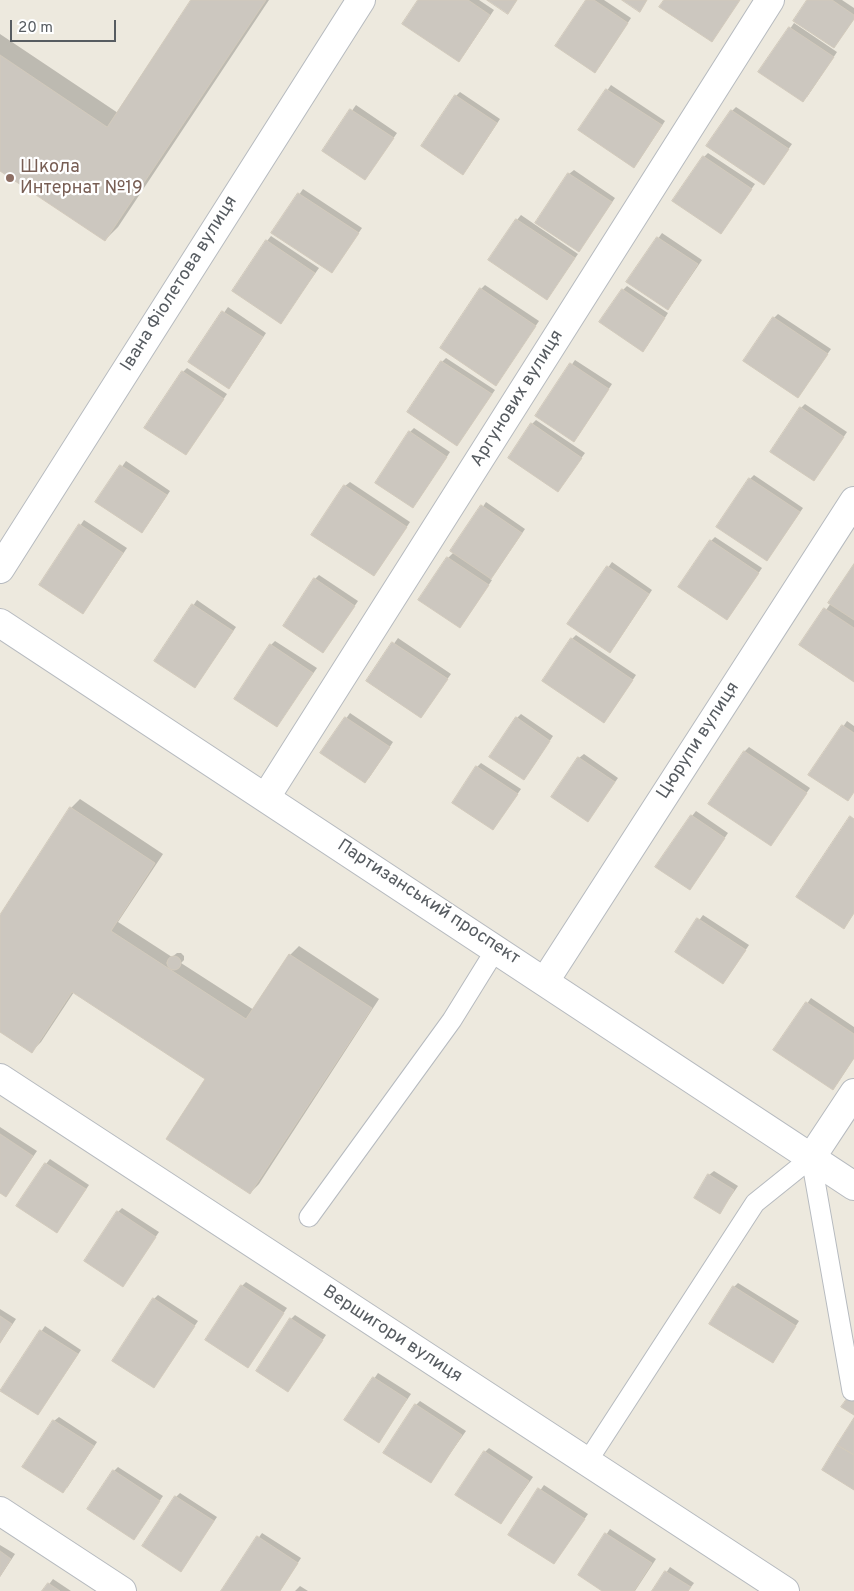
<!DOCTYPE html>
<html>
<head>
<meta charset="utf-8">
<style>
  body { margin:0 }
  #map { position:relative; width:854px; height:1591px; overflow:hidden; background:#ede9de; font-family:Overpass,sans-serif }
  canvas { display:block }
  .scale { position:absolute; left:10px; top:20px; width:106px; height:22px; box-sizing:border-box; border:2px solid #575c61; border-top:0; padding-left:6px; font-size:15px; line-height:18px; white-space:nowrap; color:#575c61; -webkit-text-stroke:4px #fff; paint-order:stroke }
</style>
</head>
<body>
<div id="map">
<canvas width="854" height="1591"></canvas>
<div class="scale">20 m</div>
</div>
<script>
const ctx = document.querySelector('canvas').getContext('2d');
ctx.lineJoin = 'round';
function fill(path, color) { ctx.fillStyle = color; ctx.fill(path, 'evenodd'); }
function stroke(path, color, width, dash) { ctx.strokeStyle = color; ctx.lineWidth = width; ctx.lineCap = dash ? 'butt' : 'round'; ctx.setLineDash(dash || []); ctx.stroke(path); }
function drawText(font, color, halo, rows, align = 'center') {
  ctx.font = font + ' Overpass,sans-serif'; ctx.lineWidth = 4.5; ctx.setLineDash([]); ctx.textBaseline = 'middle'; ctx.strokeStyle = halo; ctx.fillStyle = color; for (const [text, x, y, turn = 0] of rows) {
    ctx.save(); ctx.translate(x, y); ctx.rotate((+turn || 0) * Math.PI / 180); ctx.textAlign = isNaN(turn) ? turn : align; if (halo) ctx.strokeText(text, 0, 0); ctx.fillText(text, 0, 0); ctx.restore();
  }
}
fill(new Path2D(`
  M193,0H269L118,227L105,240L0,170V34L118,113Z
  M419,0H479L494,10L463,56Z
  M587,0H604L631,18L599,67Z
  M809,0H842L854,8V19L834,47Z
  M794,23L837,52L807,97L760,72Z
  M611,85L665,121L638,162L580,130Z
  M460,92L500,119L467,169L456,96Z
  M356,105L397,133L365,179L324,151Z
  M736,107L792,144L764,184L732,111Z
  M708,153L755,184L721,232L704,157Z
  M574,170L615,198L579,250L569,174Z
  M303,189L362,228L332,272L273,233Z
  M521,215L578,254L547,298L517,220Z
  M662,233L702,260L672,304L628,282Z
  M271,236L319,268L281,322L267,241Z
  M485,285L539,321L496,384L481,289Z
  M627,286L668,313L647,346L623,290Z
  M228,307L266,333L233,383L190,362Z
  M778,314L831,349L798,396L774,318Z
  M446,358L495,390L457,444L442,362Z
  M575,360L612,384L578,436L537,415Z
  M187,368L227,394L186,454L183,372Z
  M805,404L847,432L814,480L801,408Z
  M536,420L585,453L558,490L532,424Z
  M414,428L450,452L417,502L410,432Z
  M126,461L170,491L146,527L97,502Z
  M754,475L803,508L767,560L750,479Z
  M350,482L410,522L378,570L345,486Z
  M486,502L525,529L495,573L490,579L492,580L464,622L448,558L454,552Z
  M84,520L127,548L83,613L40,585Z
  M715,537L762,568L731,614L711,541Z
  M612,562L652,590L614,647L569,624Z
  M854,566V680L801,645L831,603Z
  M319,575L358,601L323,652L315,579Z
  M197,600L236,627L195,687L156,661Z
  M576,635L636,675L608,717L572,639Z
  M398,638L451,674L421,716L368,680Z
  M275,641L317,668L277,725L271,645Z
  M350,713L393,742L369,778L322,753Z
  M521,714L553,736L528,774L517,718Z
  M847,721L854,726V792L810,775Z
  M749,747L810,788L771,844L744,752Z
  M584,754L618,778L588,820L579,758Z
  M481,763L521,789L493,829L477,767Z
  M80,799L163,854L118,922L172,957L177,953H181L184,956V960L181,963L254,1010L290,955L299,946L379,999L259,1184L250,1193L207,1079L74,992L41,1042L32,1051L0,1030V917L71,808Z
  M696,811L728,833L690,889L692,816Z
  M703,915L749,945L727,978L677,951Z
  M811,998L854,1027V1058L837,1084L775,1050Z
  M0,1127L37,1151L6,1196L0,1192Z
  M50,1159L89,1185L57,1232L46,1164Z
  M714,1171L738,1186L720,1212L709,1175Z
  M122,1208L159,1232L123,1285L118,1212Z
  M246,1282L287,1308L248,1366L242,1286Z
  M738,1283L799,1321L773,1361L734,1287Z
  M158,1295L198,1321L153,1387L154,1299Z
  M0,1309L16,1319L0,1343Z
  M295,1315L326,1335L288,1391L291,1319Z
  M45,1326L81,1350L38,1414L2,1390Z
  M378,1373L411,1394L379,1441L346,1420Z
  M420,1401L466,1431L430,1482L416,1405Z
  M59,1417L97,1442L67,1488L54,1421Z
  M489,1448L533,1477L501,1523L485,1452Z
  M118,1467L163,1496L134,1539L114,1471Z
  M544,1485L588,1514L554,1563L510,1534Z
  M180,1493L217,1517L181,1570L176,1497Z
  M610,1529L656,1559L635,1591H604L580,1575Z
  M262,1533L301,1558L280,1591H222Z
  M0,1545L15,1554L0,1577Z
  M670,1567L694,1583L688,1591H654Z
  M53,1579L71,1591H44Z
  M300,1586L308,1591H295Z`), '#0003');
const building = new Path2D(`
  M191,0H266L105,241L0,171V55L107,127Z
  M418,0H468L490,15L459,62L402,24Z
  M487,0H517L508,14Z
  M586,0H594L628,23L595,73L555,46Z
  M622,0H647L640,12Z
  M664,0H740L712,42L659,7Z
  M807,0H832L854,15V19L834,48L793,21Z
  M789,27L834,57L803,102L758,72Z
  M606,89L662,125L634,168L578,130Z
  M455,95L497,123L463,175L421,146Z
  M350,109L394,138L365,180L322,151Z
  M731,110L789,149L764,185L706,146Z
  M703,156L752,189L721,234L672,201Z
  M568,173L612,202L579,252L535,223Z
  M298,193L359,233L332,273L271,233Z
  M516,219L575,258L547,300L488,260Z
  M657,237L698,264L668,310L626,282Z
  M266,240L315,273L281,324L232,291Z
  M480,288L536,326L496,386L440,348Z
  M622,289L665,318L643,352L599,322Z
  M222,311L263,337L229,389L188,362Z
  M773,317L828,354L798,398L743,361Z
  M441,361L492,394L457,446L407,412Z
  M570,363L609,389L574,442L535,416Z
  M182,371L224,399L186,455L144,428Z
  M800,407L844,437L814,481L770,452Z
  M531,423L582,458L558,492L508,458Z
  M409,431L447,457L413,508L375,483Z
  M120,465L167,495L142,533L95,502Z
  M749,478L800,512L767,561L716,527Z
  M344,485L407,527L374,576L311,535Z
  M481,505L522,533L491,579L450,551Z
  M79,524L123,553L83,614L39,585Z
  M710,540L759,573L727,620L678,587Z
  M447,557L489,585L460,628L418,600Z
  M854,564V620L828,603Z
  M607,566L649,594L610,653L567,624Z
  M314,578L355,606L323,653L283,626Z
  M192,604L233,631L195,688L154,661Z
  M824,608L854,628V682L799,645Z
  M571,638L633,680L604,723L542,681Z
  M392,642L448,679L421,718L366,681Z
  M270,644L313,673L277,727L234,699Z
  M345,717L390,747L365,783L320,753Z
  M516,717L550,741L524,780L489,757Z
  M842,725L854,733V792L848,801L808,775Z
  M744,751L807,793L771,846L708,804Z
  M578,757L615,782L588,822L551,797Z
  M476,766L518,794L493,830L452,803Z
  M70,807L155,863L111,931L246,1019L289,954L372,1008L250,1194L166,1139L205,1079L72,992L32,1053L0,1032V915Z
  M691,815L725,838L690,890L655,867Z
  M850,816L854,819V913L844,929L796,897Z
  M697,918L746,950L723,984L675,952Z
  M167 963a7 7 0 1 1 14 0a7 7 0 1 1-14 0Z
  M806,1002L854,1034V1058L833,1090L773,1050Z
  M0,1134L33,1156L6,1197L0,1193Z
  M45,1163L86,1189L57,1233L16,1206Z
  M708,1174L734,1190L720,1214L694,1198Z
  M117,1211L156,1237L123,1287L84,1261Z
  M241,1285L284,1313L248,1368L205,1340Z
  M733,1286L796,1326L773,1363L709,1324Z
  M153,1298L195,1326L154,1388L112,1361Z
  M0,1316L12,1324L0,1343Z
  M290,1318L323,1340L288,1392L256,1371Z
  M40,1330L78,1354L38,1415L0,1391Z
  M373,1377L407,1399L379,1443L344,1420Z
  M854,1389V1415L841,1407Z
  M415,1404L462,1435L431,1483L383,1453Z
  M854,1418V1455L837,1445Z
  M53,1420L94,1446L63,1493L22,1467Z
  M837,1445L854,1455V1490L822,1470Z
  M484,1451L529,1481L501,1524L455,1495Z
  M113,1470L160,1501L134,1540L87,1509Z
  M538,1488L585,1519L554,1564L508,1535Z
  M175,1496L214,1521L181,1572L142,1546Z
  M605,1533L652,1563L634,1591H602L578,1575Z
  M257,1536L298,1563L280,1591H221Z
  M0,1551L11,1559L0,1576Z
  M665,1571L691,1587L688,1591H652Z
  M48,1583L60,1591H42Z`);
fill(building, '#ccc7bf');
stroke(building, '#d2cabc', 1);
const service = new Path2D(`
  M309,1217L452,1020L496,949
  M587,1462L755,1203L811,1158L852,1391`);
const minor = new Path2D(`
  M0,569L361,0
  M266,797L770,0
  M545,981L854,501
  M0,1078L785,1591
  M811,1158L854,1093
  M0,1511L122,1591`);
const tertiary = new Path2D(`
  M0,623L854,1186`);
stroke(service, '#b6babf', 21);
stroke(minor, '#b6babf', 30);
stroke(tertiary, '#b6babf', 30);
stroke(service, '#fff', 19);
stroke(minor, '#fff', 28);
stroke(tertiary, '#fff', 28);
for (const [x, y, r, color] of [
  [10,178,5,"#8d6e63"]
]) { const dot = new Path2D(); dot.arc(x, y, r, 0, 2 * Math.PI); ctx.fillStyle = color; ctx.fill(dot); stroke(dot, '#fff', 2); }
drawText('18px', '#785e54', '#fff', [
  ["Школа",20,168],
  ["Интернат №19",20,189]
], 'left');
drawText('18px', '#575c61', '#fff', [
  ["Івана Фіолетова вулиця",180,284,-58],
  ["Аргунових вулиця",518,399,-58],
  ["Цюрупи вулиця",699,741,-57],
  ["Партизанський проспект",428,903,33],
  ["Вершигори вулиця",392,1335,33]
]);
</script>
</body>
</html>
